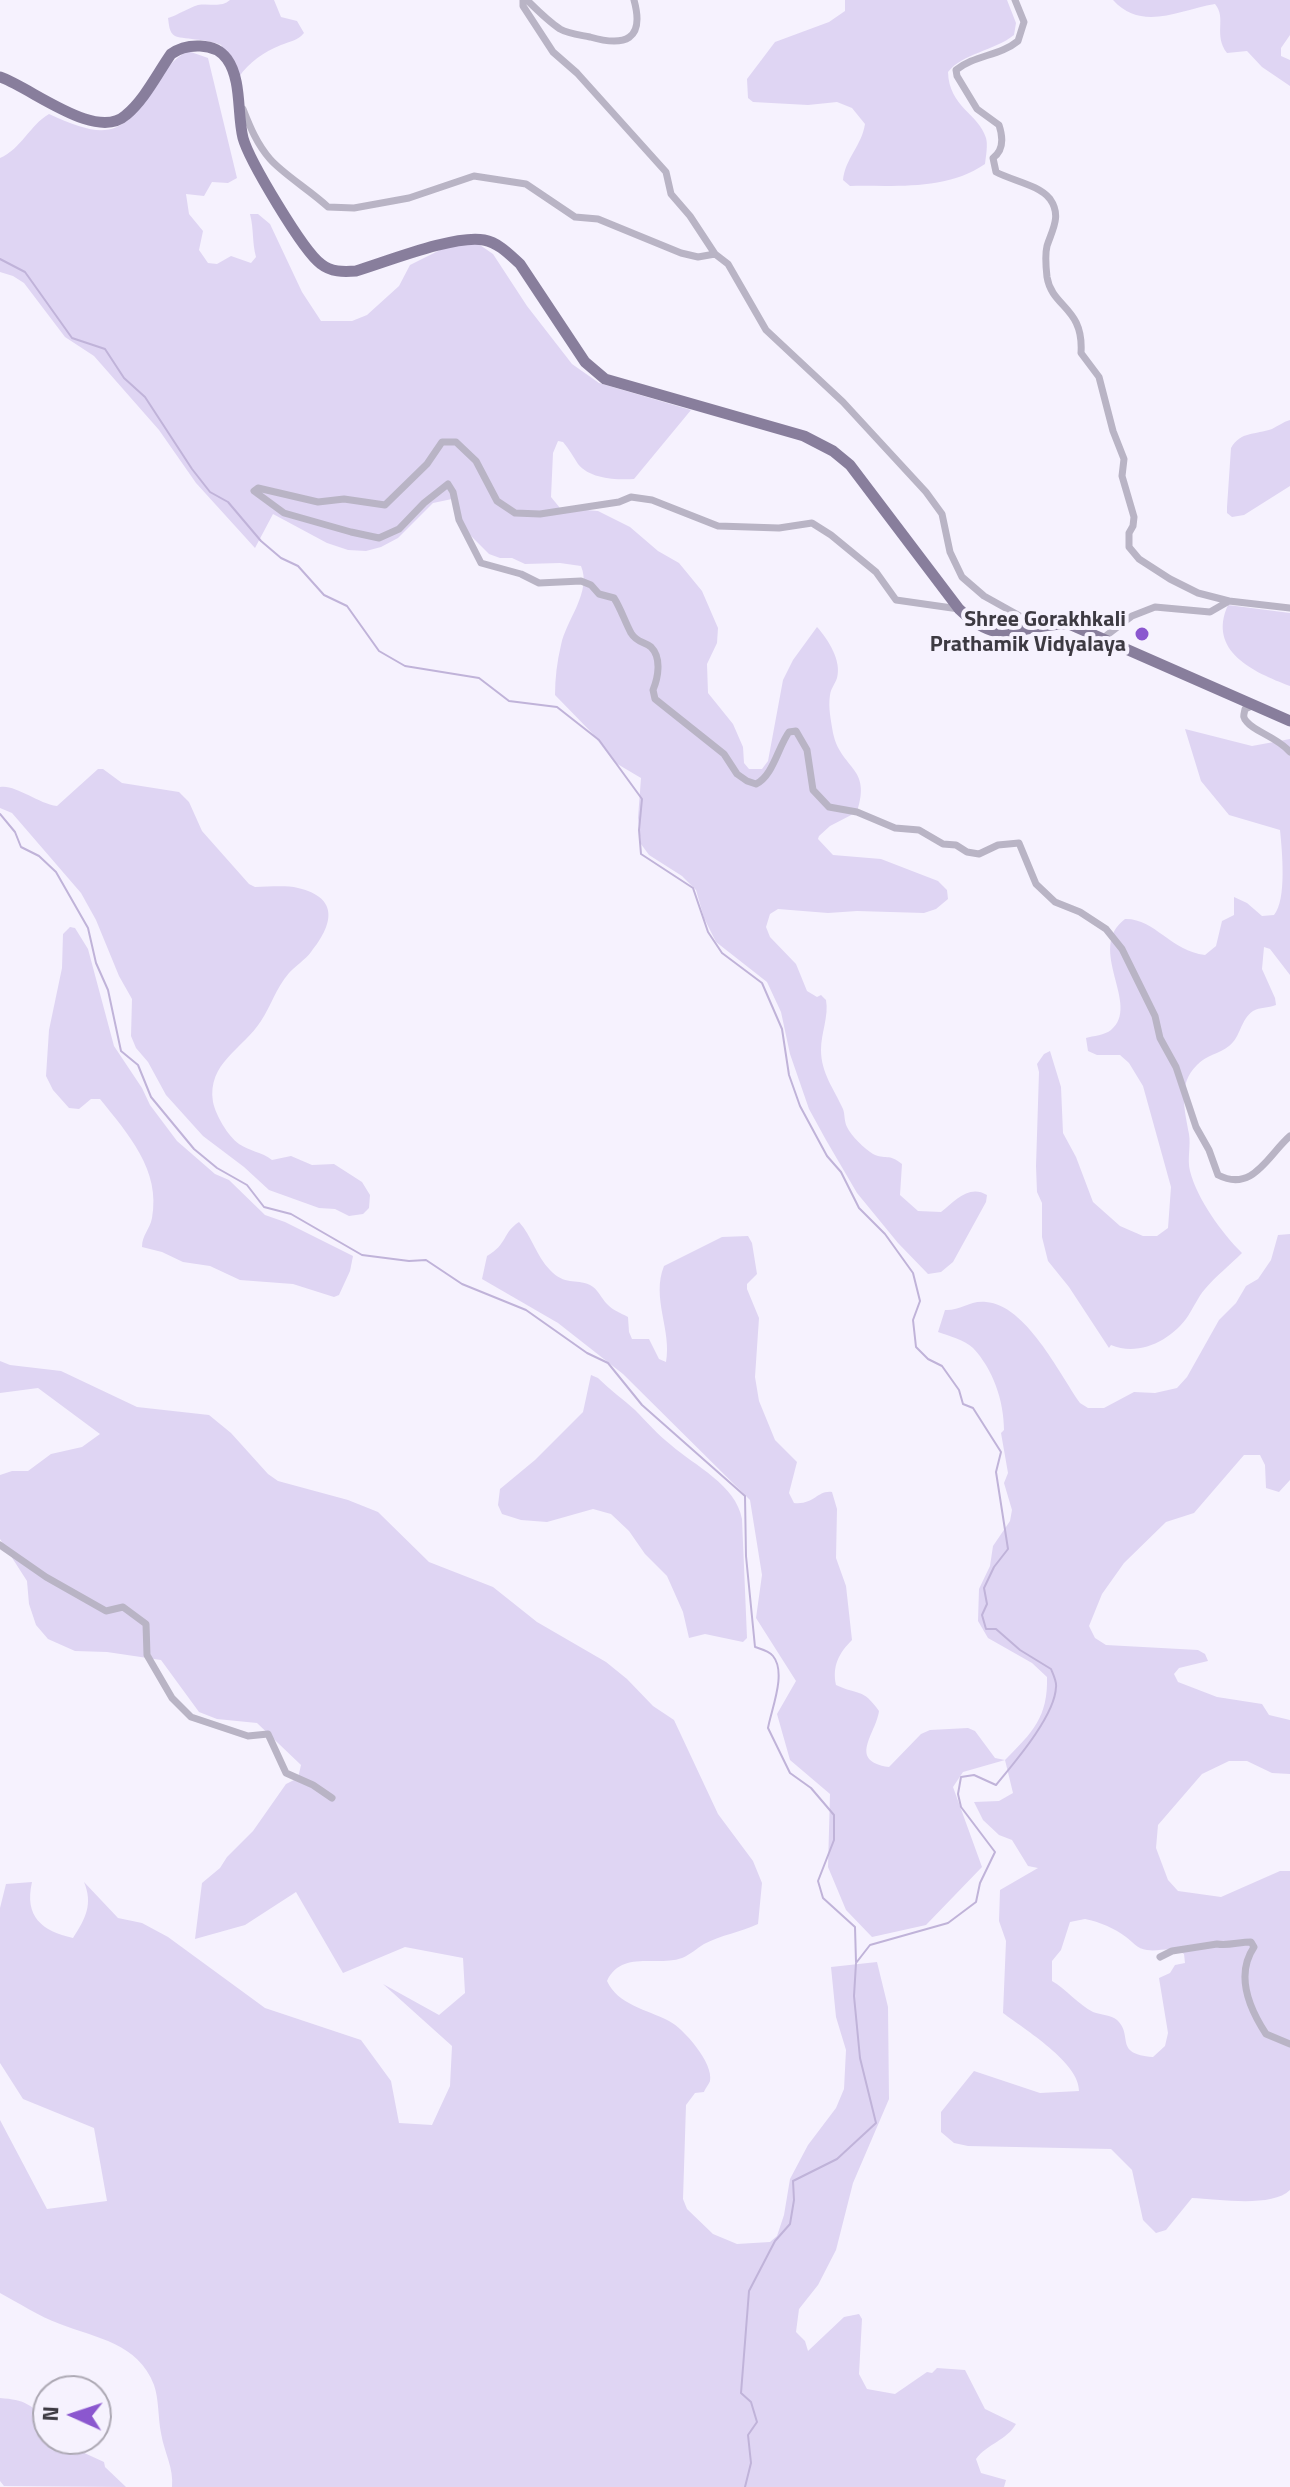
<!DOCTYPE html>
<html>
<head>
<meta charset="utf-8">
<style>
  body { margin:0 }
  #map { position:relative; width:1290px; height:2487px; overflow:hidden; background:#f6f2fe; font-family:"Titillium Web",sans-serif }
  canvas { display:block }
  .north { position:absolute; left:32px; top:2375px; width:80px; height:80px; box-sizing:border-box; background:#f6f2fe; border:2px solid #aca8b3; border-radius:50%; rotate:273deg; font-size:22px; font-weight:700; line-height:32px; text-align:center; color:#3d3a42 }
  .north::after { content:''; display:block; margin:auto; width:28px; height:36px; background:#8b57cf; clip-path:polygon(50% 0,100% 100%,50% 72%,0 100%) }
</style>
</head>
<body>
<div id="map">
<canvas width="1290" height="2487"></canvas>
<div class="north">N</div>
</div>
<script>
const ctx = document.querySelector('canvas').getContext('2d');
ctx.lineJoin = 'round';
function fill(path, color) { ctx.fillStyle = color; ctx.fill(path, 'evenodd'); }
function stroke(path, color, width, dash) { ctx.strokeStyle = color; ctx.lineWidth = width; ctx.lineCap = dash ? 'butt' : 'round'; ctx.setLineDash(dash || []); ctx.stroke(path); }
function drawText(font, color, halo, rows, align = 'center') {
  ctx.font = font + ' "Titillium Web",sans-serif'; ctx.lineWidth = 8; ctx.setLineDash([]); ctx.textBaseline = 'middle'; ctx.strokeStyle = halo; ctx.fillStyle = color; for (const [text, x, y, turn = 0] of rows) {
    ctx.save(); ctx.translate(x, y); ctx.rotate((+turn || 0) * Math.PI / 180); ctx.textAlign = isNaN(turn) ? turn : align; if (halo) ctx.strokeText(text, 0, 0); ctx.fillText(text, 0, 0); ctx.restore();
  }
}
fill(new Path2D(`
  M230,0H274L281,17L297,21L304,33C297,41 291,41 281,45C264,52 249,62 239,77L221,45C209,39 180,39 175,36C169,33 169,24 168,18C178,15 188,8 198,5C210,3 221,8 230,0Z
  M845,0H1007L1016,23L1014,35C994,51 963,53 948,72C949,107 979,114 986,138C988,145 986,156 985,164C946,191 896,185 850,186L843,180C845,159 862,145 865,124L852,108L837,102L808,105L753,102L748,98L747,79L775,42L829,22L845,11Z
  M1113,0H1290V35L1281,48V56L1290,60V86L1262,67L1247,51L1227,53C1213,35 1227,18 1215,4C1179,10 1142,32 1113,0Z
  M188,51L208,58L237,178L228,183L212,182L204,196L186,194L189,214L203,231L199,250L208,263L217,264L231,256L251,263L256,257C252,242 254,230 250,214H258L270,224L302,292L321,321H352L367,315L399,286L410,265L456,242L477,243L493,254L527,306L572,364L599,383L691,410L634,479C616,480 590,479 578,464C573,456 569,449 563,442L558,441L553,453L551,497L560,508L598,511L630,527L658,551L679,563L702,591L718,628L717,643L707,664L708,693L733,724L743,747L744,763L749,769H762L768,761L783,680L793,660L817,627C828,639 842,661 837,678C835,684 831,688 830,695C828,708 831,720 833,733C841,770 872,766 857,812L830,826L819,836L818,839L833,855L881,859L938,881L947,890L948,899L936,909L924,913L857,911L828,913L778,909L770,914L766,927L770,937L796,964L807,991L817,997L821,995L826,1000C829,1016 821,1033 821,1050C821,1073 834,1089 843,1109C845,1114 844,1121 847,1127C851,1136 865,1149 873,1154C885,1160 889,1153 902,1164L900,1195L918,1211L941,1212C955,1201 969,1184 987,1195L986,1202L953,1262L941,1272L928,1274L898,1243L857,1193L826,1140L809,1109L790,1054L781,1012L767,982L716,942L704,918L696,890L682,876L649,855L641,844L638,818L641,778L614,762L592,733L555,695C555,678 557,662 561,645C566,620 592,592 581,566L560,563L525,564L512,558H500L489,554L468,533L452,499L433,503L398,538L381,547L366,551L348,550L327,543L273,514L255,548L196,483L159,430L94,356L65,337L24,283L13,276L0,272V158C21,149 30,125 49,114C108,141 122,137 158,82C167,68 173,59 188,51Z
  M1290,420V486L1244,515L1232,517L1227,513V507L1231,448C1241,431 1255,435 1272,429C1278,426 1283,422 1290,420Z
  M1228,605L1290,613V686C1253,672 1207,651 1228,605Z
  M1185,729L1252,746L1290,739V975L1270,949L1264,947L1262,969L1275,998L1276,1005C1268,1008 1260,1007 1253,1011C1240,1020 1241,1037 1229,1046C1219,1054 1206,1055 1197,1065C1177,1084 1185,1111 1189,1134C1191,1146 1187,1159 1190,1171C1197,1199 1222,1233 1242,1253C1230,1265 1216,1276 1205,1289C1198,1297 1194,1307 1188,1316C1172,1340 1139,1357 1111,1345L1109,1348L1069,1287L1048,1261L1042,1237V1203L1037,1192L1036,1166L1039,1072L1037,1064L1044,1054L1050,1051L1061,1087L1063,1133L1076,1157L1093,1202L1120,1226L1143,1236H1157L1168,1228L1171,1187L1143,1086L1129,1063L1120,1055H1097L1088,1051L1086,1038C1093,1036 1105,1035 1111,1030C1142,1005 1085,949 1125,919C1154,918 1171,951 1205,955L1216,946L1222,921L1234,915V897L1247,903L1262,916L1274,915C1287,900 1282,850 1280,830L1229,815L1201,781Z
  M98,769H103L122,783L179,792L189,802L202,831L249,884L255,887C269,887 285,885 298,888C341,898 332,926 311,952C305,960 295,966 289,973C276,988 271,1006 261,1021C243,1049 207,1063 213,1102C216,1116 228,1136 239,1144C249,1151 262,1152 272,1160L291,1156L312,1165L334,1164L362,1182L370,1195L369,1208L363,1214L349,1216L335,1209L319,1208L269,1190L244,1167L203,1136L166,1095L148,1062L136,1048L131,1036L132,999L119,976L96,920L81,893L12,813L0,808V787C15,784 37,803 57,806Z
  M70,927L75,928L88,949L114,1046L142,1088L150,1105L177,1141L215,1174L229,1180L265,1215L285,1222L353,1256L350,1271L339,1295L334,1297L293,1284L240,1280L210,1266L183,1262L162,1252L142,1247C142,1235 150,1229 152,1218C161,1170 128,1134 100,1099H91L79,1109L69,1108L53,1090L46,1076L49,1030L62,968L63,934Z
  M519,1222C532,1236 536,1256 550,1270C565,1286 575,1278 590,1285C598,1289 601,1298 607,1304C612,1310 621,1313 628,1317L629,1332L632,1339H649L659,1359L666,1362C672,1330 651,1298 664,1266L722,1237L748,1236L752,1243L757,1274L747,1284V1289L759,1318L755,1377L759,1401L775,1440L797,1462L789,1493L794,1503C815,1505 817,1490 832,1492L837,1509L836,1558L846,1586L852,1640C839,1653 832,1666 836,1685C859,1696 862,1687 879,1711C876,1734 847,1761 889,1767L921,1734L930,1730L968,1728L975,1731L995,1758L1005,1760C1033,1732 1048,1717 1047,1677L1032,1663L988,1638L978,1621L979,1589L990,1566L993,1546L1010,1521L1012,1510L1004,1483L1008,1473L1001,1433L1004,1430C1004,1401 993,1369 973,1348C965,1340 949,1336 938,1332L945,1310C960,1311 970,1300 986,1302C1026,1305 1059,1373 1080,1403L1088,1408H1104L1134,1392L1155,1393L1177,1388L1187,1377L1219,1320L1236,1303L1246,1286L1258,1279L1271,1260L1278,1235L1290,1234V1480L1279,1492L1266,1488L1265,1465L1260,1455H1244L1194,1513L1166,1522L1124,1563L1102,1594L1089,1626L1095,1638L1106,1645L1198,1650L1205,1654L1208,1661L1179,1668L1174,1674L1178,1682L1217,1697L1262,1704L1269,1715L1290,1720V1774L1272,1773L1247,1761H1229L1202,1774L1158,1825L1156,1848L1168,1880L1178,1891L1221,1897L1280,1871H1290V2190C1272,2208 1218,2199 1192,2198L1166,2230L1156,2233L1143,2220L1132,2170L1111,2149L968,2146L954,2143L941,2132V2112L974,2071L1040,2093L1079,2091C1080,2063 1024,2029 1003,2013L1006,1941L999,1921L1000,1890L1038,1868L1028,1866L1012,1840L999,1835L983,1820L974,1802L999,1801L1013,1793L1005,1760L963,1772L953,1787L982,1867L926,1925L872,1937L846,1910L828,1867L830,1794L790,1760L777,1714L796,1681L756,1618L762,1575L750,1500L623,1374L558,1323L482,1279L487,1256C508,1244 502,1233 519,1222ZM1085,1919C1100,1922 1114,1928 1126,1937C1133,1942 1137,1949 1147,1950C1161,1952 1172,1945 1184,1954L1185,1963L1175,1965L1170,1973L1159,1978L1168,2033L1165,2046L1153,2057C1113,2054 1134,2036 1117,2020C1111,2015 1101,2015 1093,2012C1079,2005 1066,1989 1052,1981V1961L1061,1950L1070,1922Z
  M0,1361L10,1365L61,1371L137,1407L209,1415L231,1433L268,1474L278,1481L348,1500L378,1512L429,1562L493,1587L537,1622L606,1662L627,1679L653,1706L674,1720L718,1814L753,1861L762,1883L758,1924C741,1932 721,1935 704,1944C697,1948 690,1955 682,1958C657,1967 621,1950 607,1981C618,2005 646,2009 669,2021C683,2028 714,2063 710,2081C710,2082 704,2091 704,2092L695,2093L686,2105L683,2199L687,2209L713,2234L737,2244L770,2242L777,2236L784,2215L790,2179L808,2145L836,2108L844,2089L846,2050L836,2017L831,1967L877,1962L888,2007L889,2099L853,2183L836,2250L818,2285L799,2309L796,2332L805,2341L808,2351L844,2317L859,2314L862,2319L859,2374L867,2389L895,2394L927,2372L932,2373L937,2368L965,2370L985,2409L1016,2424C1007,2440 987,2444 976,2459L981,2473L1006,2480L1004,2487H172C174,2468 164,2452 161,2433C158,2418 159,2399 154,2385C138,2343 96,2338 60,2324C38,2316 19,2303 0,2293V2120L47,2209L107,2201L94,2128L23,2099L0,2063V1908L6,1884L32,1882C24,1917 42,1931 73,1938C86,1918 93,1904 84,1882L118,1918L142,1923L168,1937L265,2008L361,2040L391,2081L399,2123L432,2125L450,2086L452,2046L383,1984L439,2015L465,1993L463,1958L405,1947L343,1973L296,1892L245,1925L195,1939L202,1883L220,1868L227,1857L253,1831L286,1784L298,1778L301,1765L257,1723L217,1719L199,1712L161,1660L107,1652L75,1651L48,1639L36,1625L29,1604L27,1581L0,1539V1475L12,1471H28L51,1454L82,1447L100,1434L38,1388L0,1393Z
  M591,1375L598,1378C610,1390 623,1399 635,1410C647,1422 658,1435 671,1445C695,1466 736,1485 742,1519L747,1638L743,1642L705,1634L689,1638L683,1612L667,1576L645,1554L629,1531L611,1514L593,1509L547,1522L521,1520L502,1514L498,1505L500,1489L535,1460L583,1412Z
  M0,2398C26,2400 28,2404 48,2419V2439H67L80,2451L104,2462L105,2467L126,2487L4,2486L0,2481Z`), '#dfd5f3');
stroke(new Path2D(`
  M0,259L25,272L72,338L105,349L124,378L145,397L192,469L210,492L228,502L261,541L281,558L298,566L324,595L347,606L379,651L405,666L479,678L509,701L557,707L599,740L642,799L639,830L641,854L693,888L708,932L722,953L762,983L782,1029L789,1075L800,1106L827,1156L841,1172L859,1208L885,1234L913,1273L920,1301L913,1320L916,1347L928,1359L942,1366L959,1390L963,1404L973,1408L1001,1452L996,1472L1008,1549L994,1567L984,1588L987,1604L982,1615L986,1629H996L1020,1650L1051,1669C1053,1674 1057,1682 1056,1687C1055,1716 1014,1763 996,1785L974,1775L961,1777L958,1794L961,1807L995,1852L980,1883L976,1902L948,1923L870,1945L856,1963L854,1996L860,2058L876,2123L837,2159L793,2181L794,2200L790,2224L775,2241L749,2291L741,2393L751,2402L757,2422L748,2435L751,2463L745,2487
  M0,814L15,832L21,847L39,856L56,872L88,928L96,963L108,990L121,1051L138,1065L151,1097L194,1149L217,1168L247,1185L264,1207L291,1214L362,1255L409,1261L426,1260L462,1284L526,1310L587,1353L608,1363L642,1405L745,1496L746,1556L755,1647C761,1649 769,1651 773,1656C787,1673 771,1710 768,1728L790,1773L811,1788L834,1815V1840L818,1881L823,1898L855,1927L856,1962`), '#c0b3d9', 2);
stroke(new Path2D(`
  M523,0V6L553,52L577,73L666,172L671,194L690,216L715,254
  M527,0C537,10 548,21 560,29C569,34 581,35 590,37C625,47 645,40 634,0
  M1015,0L1024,22L1018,41C1000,56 974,55 956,70L957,76L977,109L999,125C1003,137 1004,150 993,158L996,172C1013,181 1039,185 1050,199C1062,216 1052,230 1047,246C1045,254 1046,268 1047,277C1052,308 1084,307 1081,353L1099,377L1113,431L1124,459L1122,476L1134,517L1133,526L1129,533V547L1139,559L1170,579L1198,593L1229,601
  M243,109C250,127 257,144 270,159C283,174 311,191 328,207L354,208L409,198L474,176L526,184L575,217L598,219L681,253L698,257L715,254L728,264L766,330L843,402L926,492L942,514L950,552L962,577L984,596L1036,625
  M959,609L896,600L876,572L831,535L812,523L779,528L718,526L652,500L631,497L619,502L540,514L515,513L497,501L476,461L456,442H442L427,464L385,505L344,499L318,502L258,488L254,491L284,513L351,532L379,538L399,529L424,503L448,484L453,492L459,520L481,563L521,574L539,583L581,581L591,585L599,594L614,598C621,609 625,622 631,633C637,643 644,641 651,647C662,658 658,678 653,690L655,699L724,754L737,774L747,781L756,784C773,776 778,747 789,732L796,731L807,750L813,790L829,807L857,812L895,828L919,830L943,844L956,845L967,852L979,854L998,845L1019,843L1036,884L1055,902L1080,912L1106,929L1122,949L1155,1016L1160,1038L1176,1067L1196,1127L1209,1150L1218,1175C1253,1193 1268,1155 1290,1136
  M1108,640L1107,635L1132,616L1155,607L1210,612L1229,601L1290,608
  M1254,705L1245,709C1244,715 1242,717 1247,722C1255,732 1277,737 1290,752
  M0,1545L46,1577L106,1611L123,1607L146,1624L147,1655L172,1698L191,1717L248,1736L268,1734L286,1773L313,1785L332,1798
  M1160,1957L1172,1951L1217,1944C1228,1946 1239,1942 1251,1942L1254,1947C1235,1975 1249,2008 1266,2034L1290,2044`), '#b9b4c5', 7);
stroke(new Path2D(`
  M0,77C32,88 96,142 126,115C145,99 157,74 171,54C186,43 215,42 227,59C242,80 237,114 243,138C249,160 303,251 321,264C331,272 343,272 356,271C386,262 456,234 484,240C499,243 509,254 520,264L585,362L605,379L804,436L833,451L850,465L959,609C1003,651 1017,623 1069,624L1290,721`), '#887e9c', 11);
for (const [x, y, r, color] of [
  [1142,634,8,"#8b57cf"]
]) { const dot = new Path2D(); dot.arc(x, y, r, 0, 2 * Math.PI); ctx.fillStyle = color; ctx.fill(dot); stroke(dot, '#f6f2fe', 3); }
drawText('bold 22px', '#3d3a42', '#f6f2fe', [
  ["Shree Gorakhkali",1126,621],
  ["Prathamik Vidyalaya",1126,646]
], 'right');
</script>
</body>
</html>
